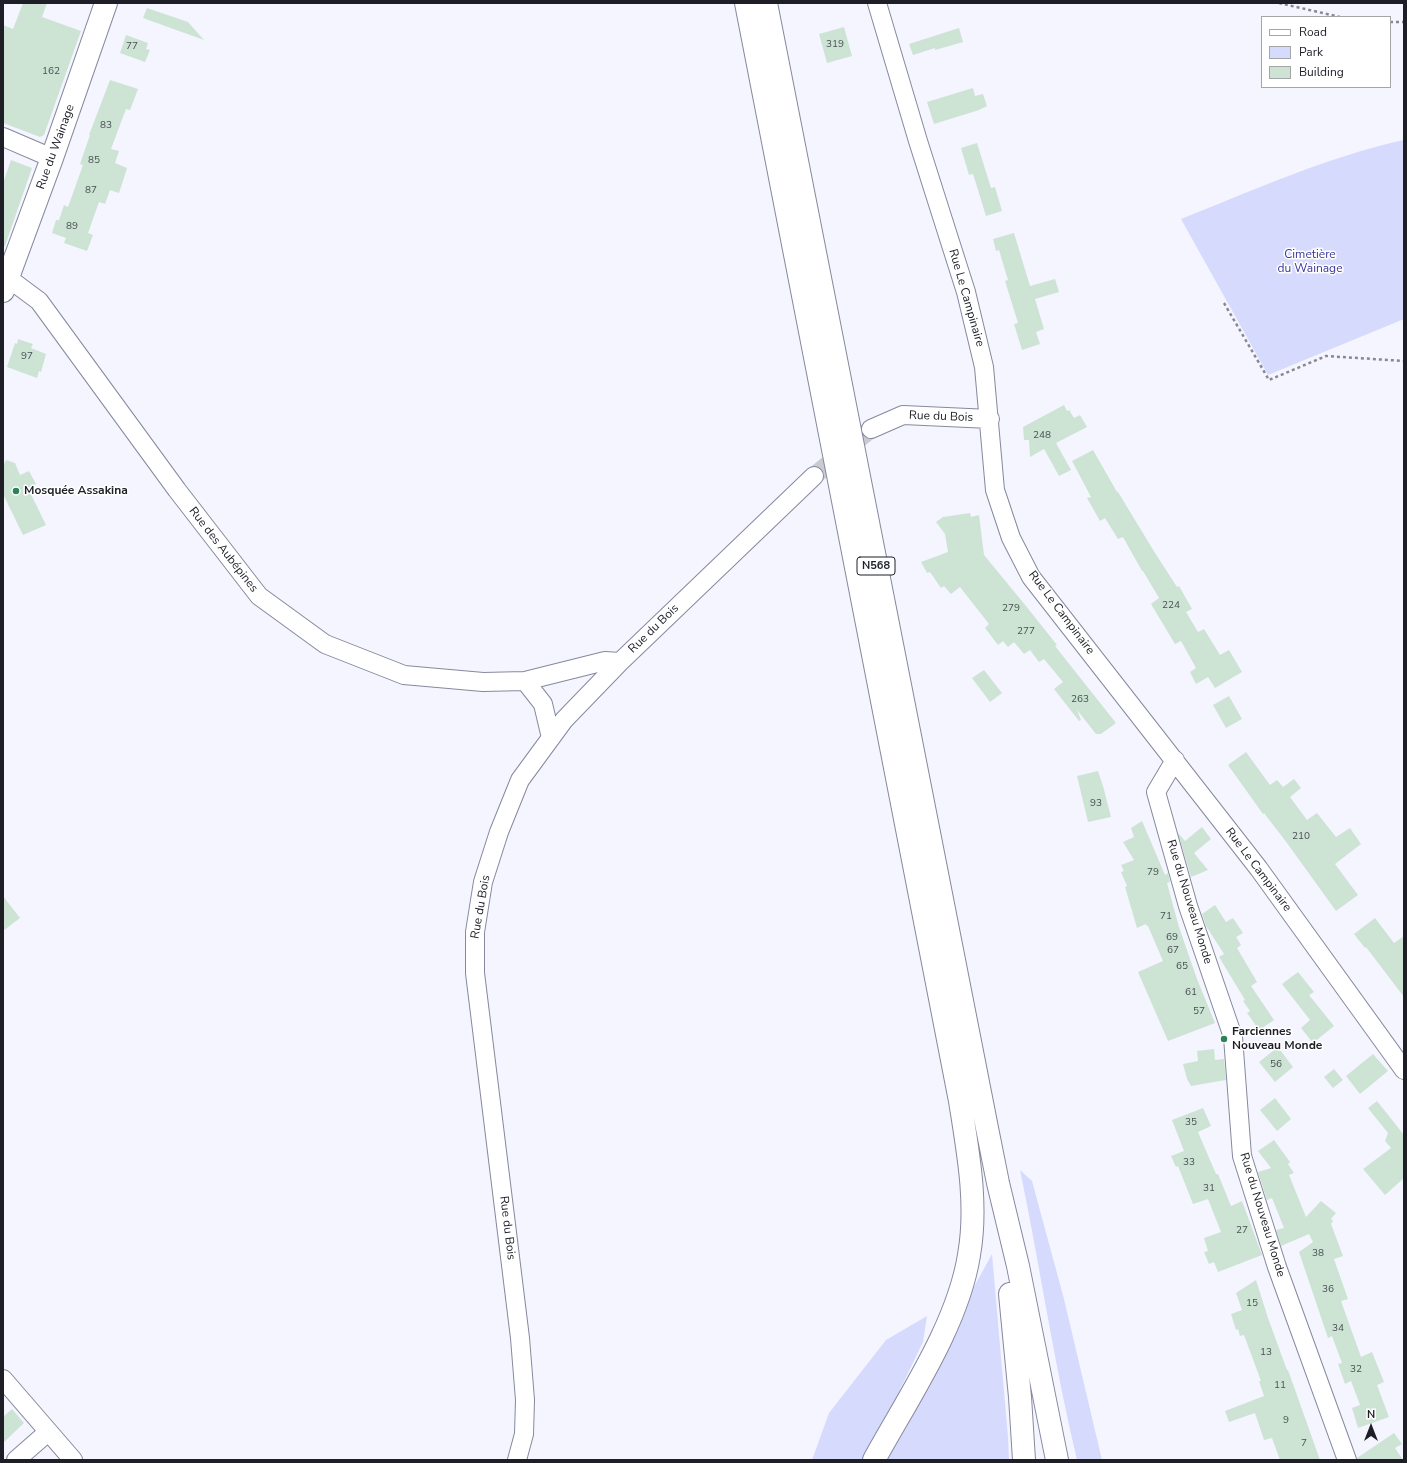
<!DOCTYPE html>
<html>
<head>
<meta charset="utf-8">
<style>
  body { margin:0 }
  #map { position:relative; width:1407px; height:1463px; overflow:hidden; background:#f4f5fe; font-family:"Nunito Sans",sans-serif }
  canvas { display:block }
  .frame { position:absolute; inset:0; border:4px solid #1d1e26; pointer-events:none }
  .legend { position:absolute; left:1261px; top:16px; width:130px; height:72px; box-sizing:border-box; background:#fff; border:1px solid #a5a5a8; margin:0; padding:5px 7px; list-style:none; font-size:12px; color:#1d1e26 }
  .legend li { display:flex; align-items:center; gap:8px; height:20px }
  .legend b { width:20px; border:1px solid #a5a5a8 }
  .north { position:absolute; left:1351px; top:1407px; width:40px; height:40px; -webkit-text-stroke:3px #fff; paint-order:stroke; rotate:0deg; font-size:11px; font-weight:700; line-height:16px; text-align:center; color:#1d1e26 }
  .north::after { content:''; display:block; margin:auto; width:14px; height:18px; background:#1d1e26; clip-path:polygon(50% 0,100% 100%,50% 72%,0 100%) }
</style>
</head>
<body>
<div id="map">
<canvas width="1407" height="1463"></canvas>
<div class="frame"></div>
<ul class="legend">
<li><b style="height:5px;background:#fff"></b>Road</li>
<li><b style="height:11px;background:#d6dbfe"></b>Park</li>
<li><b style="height:11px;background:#cde4d5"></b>Building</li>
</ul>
<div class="north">N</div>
</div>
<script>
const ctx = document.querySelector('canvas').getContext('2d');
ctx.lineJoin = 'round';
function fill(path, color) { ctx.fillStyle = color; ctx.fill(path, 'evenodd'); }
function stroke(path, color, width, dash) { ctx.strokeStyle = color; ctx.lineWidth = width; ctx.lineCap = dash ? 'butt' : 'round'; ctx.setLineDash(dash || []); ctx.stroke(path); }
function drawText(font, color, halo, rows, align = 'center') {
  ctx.font = font + ' "Nunito Sans",sans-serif'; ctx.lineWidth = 3; ctx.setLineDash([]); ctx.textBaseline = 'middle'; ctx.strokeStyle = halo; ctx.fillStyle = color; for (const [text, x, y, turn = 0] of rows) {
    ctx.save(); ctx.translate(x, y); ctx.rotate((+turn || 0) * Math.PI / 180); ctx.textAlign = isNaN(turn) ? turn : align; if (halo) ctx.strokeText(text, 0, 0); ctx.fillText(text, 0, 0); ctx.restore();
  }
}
fill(new Path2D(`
  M1404,140V319L1268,375L1181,219C1254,190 1327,157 1404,140Z
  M1020,1170L1032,1181L1064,1299L1102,1460H1077C1054,1364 1040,1266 1020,1170Z
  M992,1254L1008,1437L1009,1460H879Z
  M927,1316L923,1342L866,1460H812L829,1413L886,1340Z`), '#d6dbfe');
fill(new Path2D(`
  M23,3H47L42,17L81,31L44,135L40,137L3,123V25L13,29Z
  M147,8L188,22L204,40L143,18Z
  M844,27L852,56L827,63L819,34Z
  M959,28L963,42L935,50V48L913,55L909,44Z
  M126,35L148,43L146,49L150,50L145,62L120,53Z
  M110,80L138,89L130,110L126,109L111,149L119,151L115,163L127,168L124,178L119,193L110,190L105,204L99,202L88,233L93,235L87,251L64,243L66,238L52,233L56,220H59L64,205L68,207L83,165L80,164L90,135H89Z
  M973,88L975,96L983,94L987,106L979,110L934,124L927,102Z
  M977,143L991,188L995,187L1002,211L986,216L973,174L969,175L961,148Z
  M11,160L32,168L5,246H3V183Z
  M1014,233L1030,286L1055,279L1059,292L1035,299L1044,329L1036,332L1040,344L1022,350L1014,324L1018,323L1005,281L1008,280L999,250L996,251L993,239Z
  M18,339L33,344L31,348L46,354L41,372L39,371L37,378L7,367L15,343L17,344Z
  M1064,405L1067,411L1069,410L1074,418L1080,415L1087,427L1056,443L1071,470L1059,476L1044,449L1030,457L1029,440H1024L1023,427Z
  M1093,450L1117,492H1118L1155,553L1177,587L1179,586L1192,609L1186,612L1198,632L1204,629L1220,655L1229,650L1242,672L1215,688L1208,677L1196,684L1190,672L1196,668L1181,641L1175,644L1151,604L1159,598L1143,571H1142L1123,537L1118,539L1105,518L1100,521L1087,498L1091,497L1072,461Z
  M6,460L15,463L20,475L29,471L36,484L28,488L46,525L23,535L3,494V466Z
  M970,513L971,517L979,515L984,555L1026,606L1057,645L1055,646L1116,723L1101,734H1096L1077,710L1081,720L1079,721L1054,689L1063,682L1044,659L1039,662L1030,650L1024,654L1014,642L1008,647L1003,641L998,645L985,628L989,624L960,587L951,594L944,586L941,588L930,572L927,573L921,562L948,552L945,534L936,522L943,517Z
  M984,670L1002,693L990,702L972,678Z
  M1229,696L1242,719L1226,728L1213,705Z
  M1246,752L1270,785L1277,780L1283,787L1294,779L1301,788L1290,797L1307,820L1317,813L1336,837L1350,828L1361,844L1335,864L1358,895L1336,911L1287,843L1264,813L1263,814L1228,765Z
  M1098,771L1103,786L1111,817L1088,822L1077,776Z
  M1142,821L1165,875L1168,873L1170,882L1167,883L1179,927L1197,979L1215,1023L1168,1041L1138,972L1163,961L1148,926H1147L1146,924L1137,928L1125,887L1127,886L1121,872L1124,871L1121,865L1134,860L1123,842L1134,837L1131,828Z
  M1202,827L1211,839L1194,853L1208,870L1191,877L1178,833L1185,841Z
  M3,896L20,918L3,931Z
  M1215,905L1226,922L1233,918L1243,933L1236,937L1241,945L1237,948L1257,982L1251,986L1274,1020L1259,1030L1247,1013L1250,1011L1243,1001L1245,1000L1219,957L1224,954L1206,926L1202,914Z
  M1375,918L1394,943L1404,936V997L1366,947L1365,948L1354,934Z
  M1298,972L1314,992L1309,995L1334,1026L1313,1043L1301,1028L1310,1020L1282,984Z
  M1278,1047L1293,1067L1275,1082L1259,1062Z
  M1214,1049L1215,1060L1224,1059L1226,1080L1191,1086L1187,1079L1183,1064L1198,1061L1197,1051Z
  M1373,1054L1388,1071L1360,1094L1346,1076Z
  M1334,1069L1343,1080L1333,1088L1324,1077Z
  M1275,1098L1291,1119L1277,1131L1260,1110Z
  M1377,1101L1404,1135V1178L1385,1195L1363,1169L1391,1148L1385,1141L1388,1133L1368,1108Z
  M1203,1108L1211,1126L1198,1132L1216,1174H1218L1231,1206L1242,1201L1262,1255L1218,1272L1214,1262L1209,1264L1204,1252L1208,1251L1204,1238L1221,1232L1208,1199L1193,1204L1178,1166L1176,1167L1171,1156L1184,1151L1172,1120Z
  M1274,1140L1290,1162L1288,1164L1294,1173L1289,1175L1306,1217L1321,1201L1336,1213L1331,1219L1333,1221L1331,1224L1343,1256L1334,1259L1348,1299L1341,1301L1361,1357L1372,1352L1384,1382L1377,1385L1389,1417L1358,1428L1352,1408L1360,1405L1351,1381L1345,1384L1338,1364L1342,1363L1332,1336L1328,1338L1299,1252L1313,1242L1309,1234L1281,1246L1276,1230L1284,1228L1272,1198L1267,1200L1258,1172L1271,1168L1258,1151Z
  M1256,1280L1268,1318L1287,1370H1288L1320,1460H1280L1272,1438L1264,1440L1255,1413L1229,1422L1225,1411L1264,1396L1259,1381H1261L1244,1335L1240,1336L1238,1329L1236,1330L1231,1314L1242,1310L1236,1293Z
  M12,1409L24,1423L3,1443V1417Z
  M1394,1433L1402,1444L1395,1448L1403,1460H1357V1458Z`), '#cde4d5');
stroke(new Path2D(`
  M814,476L871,429`), '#c9cad3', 18, [18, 9]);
const minor = new Path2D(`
  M877,3L918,141L966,292L984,367L995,490L1011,538L1031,577L1259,869L1404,1070
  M3,137L52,158
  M8,278L39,301L177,490L259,596L325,644L404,675L483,682L525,681L605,661L620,662
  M871,429L903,415L990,419
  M525,681L543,704L551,738
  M1175,760L1156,792L1188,906L1233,1037L1242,1156L1277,1267L1347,1460
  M3,1379L73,1460
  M16,1460L48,1432
  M517,1460L524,1434L525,1400L520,1338L475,973V932L483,882L499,832L520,780L564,720L620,662L814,476`);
const tertiary = new Path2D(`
  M3,291L52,158L106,3`);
const trunk = new Path2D(`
  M746,3L960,1101C968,1152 978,1204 969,1255C958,1325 908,1398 874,1460
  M766,3L987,1128L998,1183L1018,1266L1057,1460
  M1010,1294L1020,1397L1024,1460`);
stroke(minor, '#86899e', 20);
stroke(tertiary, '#86899e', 24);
stroke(trunk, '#86899e', 24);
stroke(new Path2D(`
  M1279,3L1340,17
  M1390,22H1404
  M1224,303L1269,380L1326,356L1404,361`), '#878890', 2.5, [3, 3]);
stroke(minor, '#fff', 18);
stroke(tertiary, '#fff', 22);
stroke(trunk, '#fff', 22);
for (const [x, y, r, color] of [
  [16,491,4,"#2b8358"],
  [1224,1039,4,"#2b8358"]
]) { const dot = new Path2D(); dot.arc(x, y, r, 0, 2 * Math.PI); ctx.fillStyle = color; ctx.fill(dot); stroke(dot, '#fff', 1.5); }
drawText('10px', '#495052', null, [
  ["319",835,45],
  ["77",132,47],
  ["162",51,72],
  ["83",106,126],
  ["85",94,161],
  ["87",91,191],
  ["89",72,227],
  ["97",27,357],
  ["248",1042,436],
  ["224",1171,606],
  ["279",1011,609],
  ["277",1026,632],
  ["263",1080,700],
  ["93",1096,804],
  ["210",1301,837],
  ["79",1153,873],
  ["71",1166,917],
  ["69",1172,938],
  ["67",1173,951],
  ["65",1182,967],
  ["61",1191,993],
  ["57",1199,1012],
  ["56",1276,1065],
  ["35",1191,1123],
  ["33",1189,1163],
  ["31",1209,1189],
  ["27",1242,1231],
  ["38",1318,1254],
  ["36",1328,1290],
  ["15",1252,1304],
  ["34",1338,1329],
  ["13",1266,1353],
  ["32",1356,1370],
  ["11",1280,1386],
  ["9",1286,1421],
  ["7",1304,1444]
]);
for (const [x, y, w] of [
  [876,566,38]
]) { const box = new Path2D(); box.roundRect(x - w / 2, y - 9, w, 18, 3); ctx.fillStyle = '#fff'; ctx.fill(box); stroke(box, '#1d1e26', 1); }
drawText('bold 11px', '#1d1e26', null, [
  ["N568",876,566]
]);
drawText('12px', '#1d1e26', '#fff', [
  ["Rue du Wainage",56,147,-70],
  ["Rue Le Campinaire",966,298,74],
  ["Rue du Bois",941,417,2],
  ["Rue des Aubépines",223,550,52],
  ["Rue Le Campinaire",1061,613,53],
  ["Rue du Bois",654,629,-44],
  ["Rue Le Campinaire",1258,870,53],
  ["Rue du Nouveau Monde",1189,902,73],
  ["Rue du Bois",481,907,-80],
  ["Rue du Nouveau Monde",1262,1215,73],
  ["Rue du Bois",507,1228,83]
]);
drawText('12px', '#3c379b', '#fff', [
  ["Cimetière",1310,255],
  ["du Wainage",1310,269]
]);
drawText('bold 12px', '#1d1e26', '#fff', [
  ["Mosquée Assakina",24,491],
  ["Farciennes",1232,1032],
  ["Nouveau Monde",1232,1046]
], 'left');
</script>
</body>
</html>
